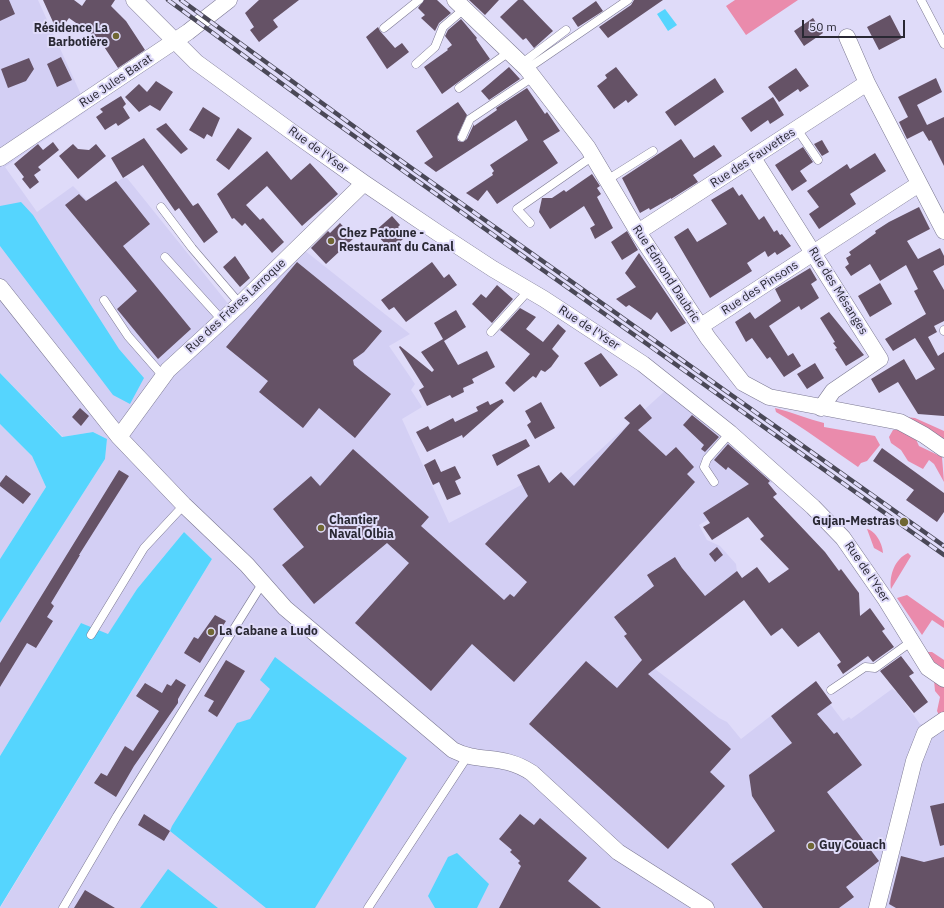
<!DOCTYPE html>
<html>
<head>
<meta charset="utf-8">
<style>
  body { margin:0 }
  #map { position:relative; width:944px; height:908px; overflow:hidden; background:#dfdbf9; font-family:"IBM Plex Sans",sans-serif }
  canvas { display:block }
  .scale { position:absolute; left:802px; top:20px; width:103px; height:18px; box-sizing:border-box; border:2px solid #292833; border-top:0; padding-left:5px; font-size:12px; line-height:14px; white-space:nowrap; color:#292833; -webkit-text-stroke:3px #dfdbf9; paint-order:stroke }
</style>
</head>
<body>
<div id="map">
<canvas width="944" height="908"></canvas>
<div class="scale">50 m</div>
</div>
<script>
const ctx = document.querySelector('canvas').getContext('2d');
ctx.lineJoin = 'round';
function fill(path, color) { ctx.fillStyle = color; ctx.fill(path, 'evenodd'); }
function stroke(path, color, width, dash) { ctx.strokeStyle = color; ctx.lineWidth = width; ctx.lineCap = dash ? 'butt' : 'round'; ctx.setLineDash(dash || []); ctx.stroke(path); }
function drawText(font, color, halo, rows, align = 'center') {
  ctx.font = font + ' "IBM Plex Sans",sans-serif'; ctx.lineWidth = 4; ctx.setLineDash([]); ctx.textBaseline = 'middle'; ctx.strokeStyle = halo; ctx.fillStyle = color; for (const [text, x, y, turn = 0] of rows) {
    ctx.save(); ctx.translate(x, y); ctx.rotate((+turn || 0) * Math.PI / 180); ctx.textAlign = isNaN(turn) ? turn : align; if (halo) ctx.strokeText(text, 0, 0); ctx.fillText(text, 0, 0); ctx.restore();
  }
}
fill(new Path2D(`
  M0,0H38L88,110L5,167L37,212L73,186L87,200L123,178H127L234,311L304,250L410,334L389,346L415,384L411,390L422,407L402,419L449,523L544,473L554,492L666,390L732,435L773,482L699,525L707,540L720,546L736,564L737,572L655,669L719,718L727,722L741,739L804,690L821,711L830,704L843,721L849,717L851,719L892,689L897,692L920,724L944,726V908H0L212,559L184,532L137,589L108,635L81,623L0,756V623L105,459L107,439L93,432L63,437L0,373Z
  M0,424L32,456L46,487L0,559Z`), '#d3cff4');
fill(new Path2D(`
  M735,0H798L746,35L726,6Z
  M775,408C792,412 807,419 824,423V427L875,436L880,445L867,461L861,463L858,467C830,448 805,428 776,412Z
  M905,417L915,418L944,431V439Z
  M904,429L914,435L919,446L942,457L944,482L934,464L929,460L923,469L908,461L901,450L891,443L889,437L893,430Z
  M867,529C876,531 883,545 883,553L874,548Z
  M908,553L911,556L891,589C889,575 895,559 908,553Z
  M907,595L944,621V628L932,620L922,635L897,598Z
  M926,652H932L944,660V669L931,660Z
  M934,680L944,686V712L939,715L937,711L940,697L935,691Z`), '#ea8bac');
fill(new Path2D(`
  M665,9L677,25L668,31L657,14Z
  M21,202L33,215L119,349L144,378L130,404L113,395L0,246V206Z
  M0,373L62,437L93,432L107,439L105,459L0,623V559L46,487L32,456L0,424Z
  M184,532L212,559L0,907V756L81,623L108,634L137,589Z
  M275,657L407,758L315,908H266L170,831L172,826L237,723L250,719L270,689L260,680Z
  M457,853L489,884L477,908H435L428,896L448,857Z
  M168,869L218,908H140Z`), '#55d5fe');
fill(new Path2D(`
  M0,0H9L15,14L0,21Z
  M43,0H74L82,6L86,0H115L111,6L126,21L145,50L118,68L99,39L69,18L58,33Z
  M259,0H299L273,20L278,27L259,42L250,30L254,27L245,13Z
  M424,0H437L451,13L439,23L435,31L421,18L425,15L418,8Z
  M469,0H499L485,15Z
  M518,0H523L553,31L534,48L526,38L523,40L500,17Z
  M634,0H663L608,38L599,27L631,5Z
  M596,1L603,11L578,27L572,18Z
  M890,15L902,38L879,50L867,27Z
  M813,18L823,33L804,46L794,31Z
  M461,19L477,38L476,39L490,59L442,94L424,67L448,50L447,49L452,45L445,36L448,30Z
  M378,27L380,31L395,48L402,43L409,52L387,69L366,37Z
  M61,57L72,80L57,87L47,64Z
  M29,58L34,69L26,81L8,88L1,69Z
  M509,67L520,79L489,100L481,91Z
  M616,67L638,95L628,103L626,100L614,109L597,86L607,78L605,75Z
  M796,68L809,86L800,92L798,89L779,102L768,87Z
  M715,78L724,92L675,126L665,112Z
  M936,78L942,92L917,105L927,125L944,117V166L931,140L929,141L923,131L907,139L899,122L908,117L898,97Z
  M156,81L173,92L160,111L150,105L139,112L125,97L139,84L147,92Z
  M527,88L545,114L547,112L560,131L543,141L558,163L497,204L487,190L478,201L466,193L493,175L492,173L494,171L490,165L528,140L516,120L436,172L424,163L433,157L416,131L458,102L467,115L457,137L458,141L463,142L467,139L474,124V126L497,110L496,108Z
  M121,96L126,104L123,107L130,118L118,126L116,123L105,130L96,117L103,112L100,109Z
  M773,97L784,115L770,124L768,120L751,132L741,118Z
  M203,107L220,118L212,137L207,134L204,139L189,130Z
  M166,123L188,149L181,154L156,129Z
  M238,128L252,138L229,170L216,160Z
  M144,138L193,206L198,203L218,232L204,243L179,208L175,211L143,165L123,178L111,158Z
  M681,139L694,158L714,145L722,156L693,175L698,182L671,199V198L650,210L649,208L640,213L622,178Z
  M822,140L829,152L822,156L814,144Z
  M53,142L59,150L38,167L41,170L34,175L39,182L30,189L22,179L24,177L14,164L38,144L43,150Z
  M73,144L78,149L89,150L96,144L106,156L78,179L59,156Z
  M803,147L813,162L800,171L807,181L792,191L775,165Z
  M267,151L291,180L310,163L338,194L302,226L267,186L246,205L260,220L263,218L284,242L272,253L245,223L242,226L234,218L232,219L217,194Z
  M875,153L886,171L850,194L856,204L819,229L809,214L819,207L807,191L847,164L850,169Z
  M592,174L600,186L597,188L601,194L597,197L613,228L595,239L590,228L595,225L584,206L550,229L539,212L542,198H552L564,190L566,192Z
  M116,181L150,224L123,246L191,329L158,359L117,309L137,291L65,205L79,194L86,201Z
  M733,187L739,196L742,194L759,220L764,216L774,232L777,230L780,235L782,234L791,246L777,255L775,252L768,257L765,251L747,263L752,271L710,298L674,237L688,228L697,242L727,224L711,200Z
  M919,207L930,229L907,241L918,259L940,248L944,256V265L933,271L944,290V321L934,326L937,332L928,337L938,356L944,352V416L918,414L898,382L879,393L871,379L904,359L916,380L935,369L915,338L893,351L885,339L926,314L914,291L918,289L906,265L880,281L870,264L851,276L845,267L849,264L846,258L851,255L849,252L876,233L875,231L889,222Z
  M392,216L400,225L398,227L404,234L402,236L404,238L391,250L374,232Z
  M340,223L354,238L326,264L311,248L328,231L330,233Z
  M627,231L638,250L622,260L611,242Z
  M639,253L686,323L671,332L657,312L651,320L629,305L626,307L616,299L636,287L625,273Z
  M235,256L250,278L240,287L223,267Z
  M297,262L382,331L364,352L353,360L354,365L361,371L391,394L355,438L319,408L303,428L259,392L268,381L226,347Z
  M432,262L444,278L449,274L457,285L406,322L394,307L389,310L381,300Z
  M810,268L817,280L811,284L819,298L801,310L799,306L769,326L788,356L793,353L801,366L784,377L770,357L767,359L752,338L746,342L735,322L750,312L755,319L781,301L775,289Z
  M880,283L892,304L870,317L858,296Z
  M497,285L513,299L492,323L472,304L481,294L486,298Z
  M520,308L536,317L526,329L543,342L558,324L566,331L552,349L559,356L551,367L545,372L541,370L536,378L533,376L514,392L505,383L530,354L500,330Z
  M456,310L466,327L444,341L458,365L487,351L495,367L472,379L474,383L463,388L464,392L452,398L450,395L427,406L419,390L424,387L399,347L400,346L432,372L434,370L421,352L443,339L434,323Z
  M829,312L864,355L846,366L835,349L837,348L833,343L835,342L820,318Z
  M601,353L618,375L600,387L584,363Z
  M815,363L824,378L807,389L797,374Z
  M502,399L504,402L463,438L462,435L427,452L416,432L428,426L430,430L453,418L455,422L478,411L476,407L488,401L490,405Z
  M541,402L555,428L535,439L527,425L531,422L525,411Z
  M640,404L652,418L638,430L666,456L676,447L694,467L687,474L695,482L514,682L472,644L431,691L355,623L409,563L387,543L314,604L282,565L304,547L273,509L311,476L320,486L353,449L429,517L421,526L504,600L510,594L514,597L527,582L485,544L528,496L517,475L539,465L549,483L561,472L574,486L630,423L624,418Z
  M80,408L89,416L81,426L72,417Z
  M692,415L719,437L705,452L701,449L704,445L683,425Z
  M526,439L530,446L497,466L492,455Z
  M728,444L770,481L768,483L777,494L773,497L825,552L839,571L841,569L859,593L860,616L870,608L885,629L882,631L894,647L873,662L868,656L843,674L837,665L841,662L819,632L798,647L782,628L771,636L744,600L648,674L731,749L710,772L725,786L668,849L529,724L586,661L617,688L642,660L624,636L627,634L614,617L654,586L647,575L675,557L682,568L705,596L737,571L742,578L757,567L769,583L789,569L760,539L764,536L748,517L712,540L703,527L710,523L703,513L749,484L728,467L726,470L714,460Z
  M882,448L944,493V512L937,522L906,500L914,490L873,461Z
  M435,459L441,472L455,466L461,478L455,481L461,494L447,500L439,482L433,485L424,465Z
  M119,470L129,476L79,555H80L51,603L54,606L47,617L53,621L36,648L27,643L0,687V663Z
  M6,475L31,494L23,504L0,486V483Z
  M717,547L723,555L715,562L709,554Z
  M215,615L226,621L200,663L184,653L194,637L198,639Z
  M901,656L914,673L909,676L928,702L914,713L880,671Z
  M226,660L245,671L217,717L208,711L214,701L204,696Z
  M176,679L186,685L178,699V703L134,766L116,797L94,783L101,773L107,776L125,746L133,751L159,711L136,696L145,683L162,693L167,684L171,686Z
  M816,681L832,703L817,714L834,734L837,732L862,765L827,792L879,861L846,887L854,897L839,908H763L731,864L775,831L752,796L749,775L792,743L771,716Z
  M944,803V845L940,846L930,806Z
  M144,814L170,831L164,841L138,825Z
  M520,814L534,825L540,818L587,858L568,881L601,908H499L521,866L518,863L520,861L510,852L512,850L499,839Z
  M901,856L924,862L944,857V908H896L889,904Z
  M85,890L115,908H74Z`), '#655266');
const service = new Path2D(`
  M921,0L944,44
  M384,28L419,0
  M416,64L435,47L443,27L464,9
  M521,64L566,30
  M527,69L628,0
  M459,88L509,52
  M797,129L818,160
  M462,137L470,119L533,77
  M607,180L653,151
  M161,207L192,248L240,304
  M530,223L517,209L593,156
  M165,257L222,320
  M104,300L128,336L163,376
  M944,331V330
  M491,332L529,290
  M714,482L704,467L707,459L730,433
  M91,635L144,548L184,505
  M831,690L865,667L875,668L912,641
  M63,908L117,816L262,584
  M368,908L467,757`);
const minor = new Path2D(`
  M134,0L196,62L292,132L364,183L438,233L493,269L544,299L643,364L730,433L813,507L843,538L886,600L928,668L944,679
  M455,0L527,69L588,148L638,232L708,338L743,383L769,397L900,422L924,435L944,449
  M847,37L867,83
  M0,158L188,32L229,0
  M753,158L880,359L833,391L821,408
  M638,232L867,83L944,231
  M0,287L119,437L184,505L247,565L285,608L453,750C480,764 502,753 532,773L618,852L706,908
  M701,326L919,184
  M119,437L168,370L240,304L364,183
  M877,908L914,761L925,733L944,720`);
stroke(service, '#7b7892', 9);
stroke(minor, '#7b7892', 17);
stroke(service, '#fff', 8);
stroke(minor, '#fff', 16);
const rail = new Path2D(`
  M168,0L319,111L944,555
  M181,0L389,152L944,546`);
stroke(rail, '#4a4857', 4.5);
stroke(rail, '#dfdbf9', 3, [9]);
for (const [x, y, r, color] of [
  [116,36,4,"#706734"],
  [331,241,4,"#706734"],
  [904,522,5,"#706734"],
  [321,528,4,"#706734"],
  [211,632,4,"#706734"],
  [811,846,4,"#706734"]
]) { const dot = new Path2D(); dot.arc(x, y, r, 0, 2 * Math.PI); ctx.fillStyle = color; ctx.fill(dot); stroke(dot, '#dfdbf9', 1.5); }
drawText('bold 12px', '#292833', '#dfdbf9', [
  ["Résidence La",108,29,"right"],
  ["Barbotière",108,43,"right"],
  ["Chez Patoune -",339,234],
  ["Restaurant du Canal",339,248],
  ["Chantier",329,521],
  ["Naval Olbia",329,535],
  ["Gujan-Mestras",895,522,"right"],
  ["La Cabane a Ludo",219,632],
  ["Guy Couach",819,846]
], 'left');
drawText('12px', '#292833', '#dfdbf9', [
  ["Rue Jules Barat",116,81,-34],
  ["Rue de l'Yser",318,150,36],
  ["Rue des Fauvettes",753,158,-33],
  ["Rue Edmond Daubric",666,274,57],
  ["Rue des Pinsons",760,288,-33],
  ["Rue des Mésanges",838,291,58],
  ["Rue des Frères Larroque",236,306,-43],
  ["Rue de l'Yser",589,328,33],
  ["Rue de l'Yser",867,572,56]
]);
</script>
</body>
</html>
